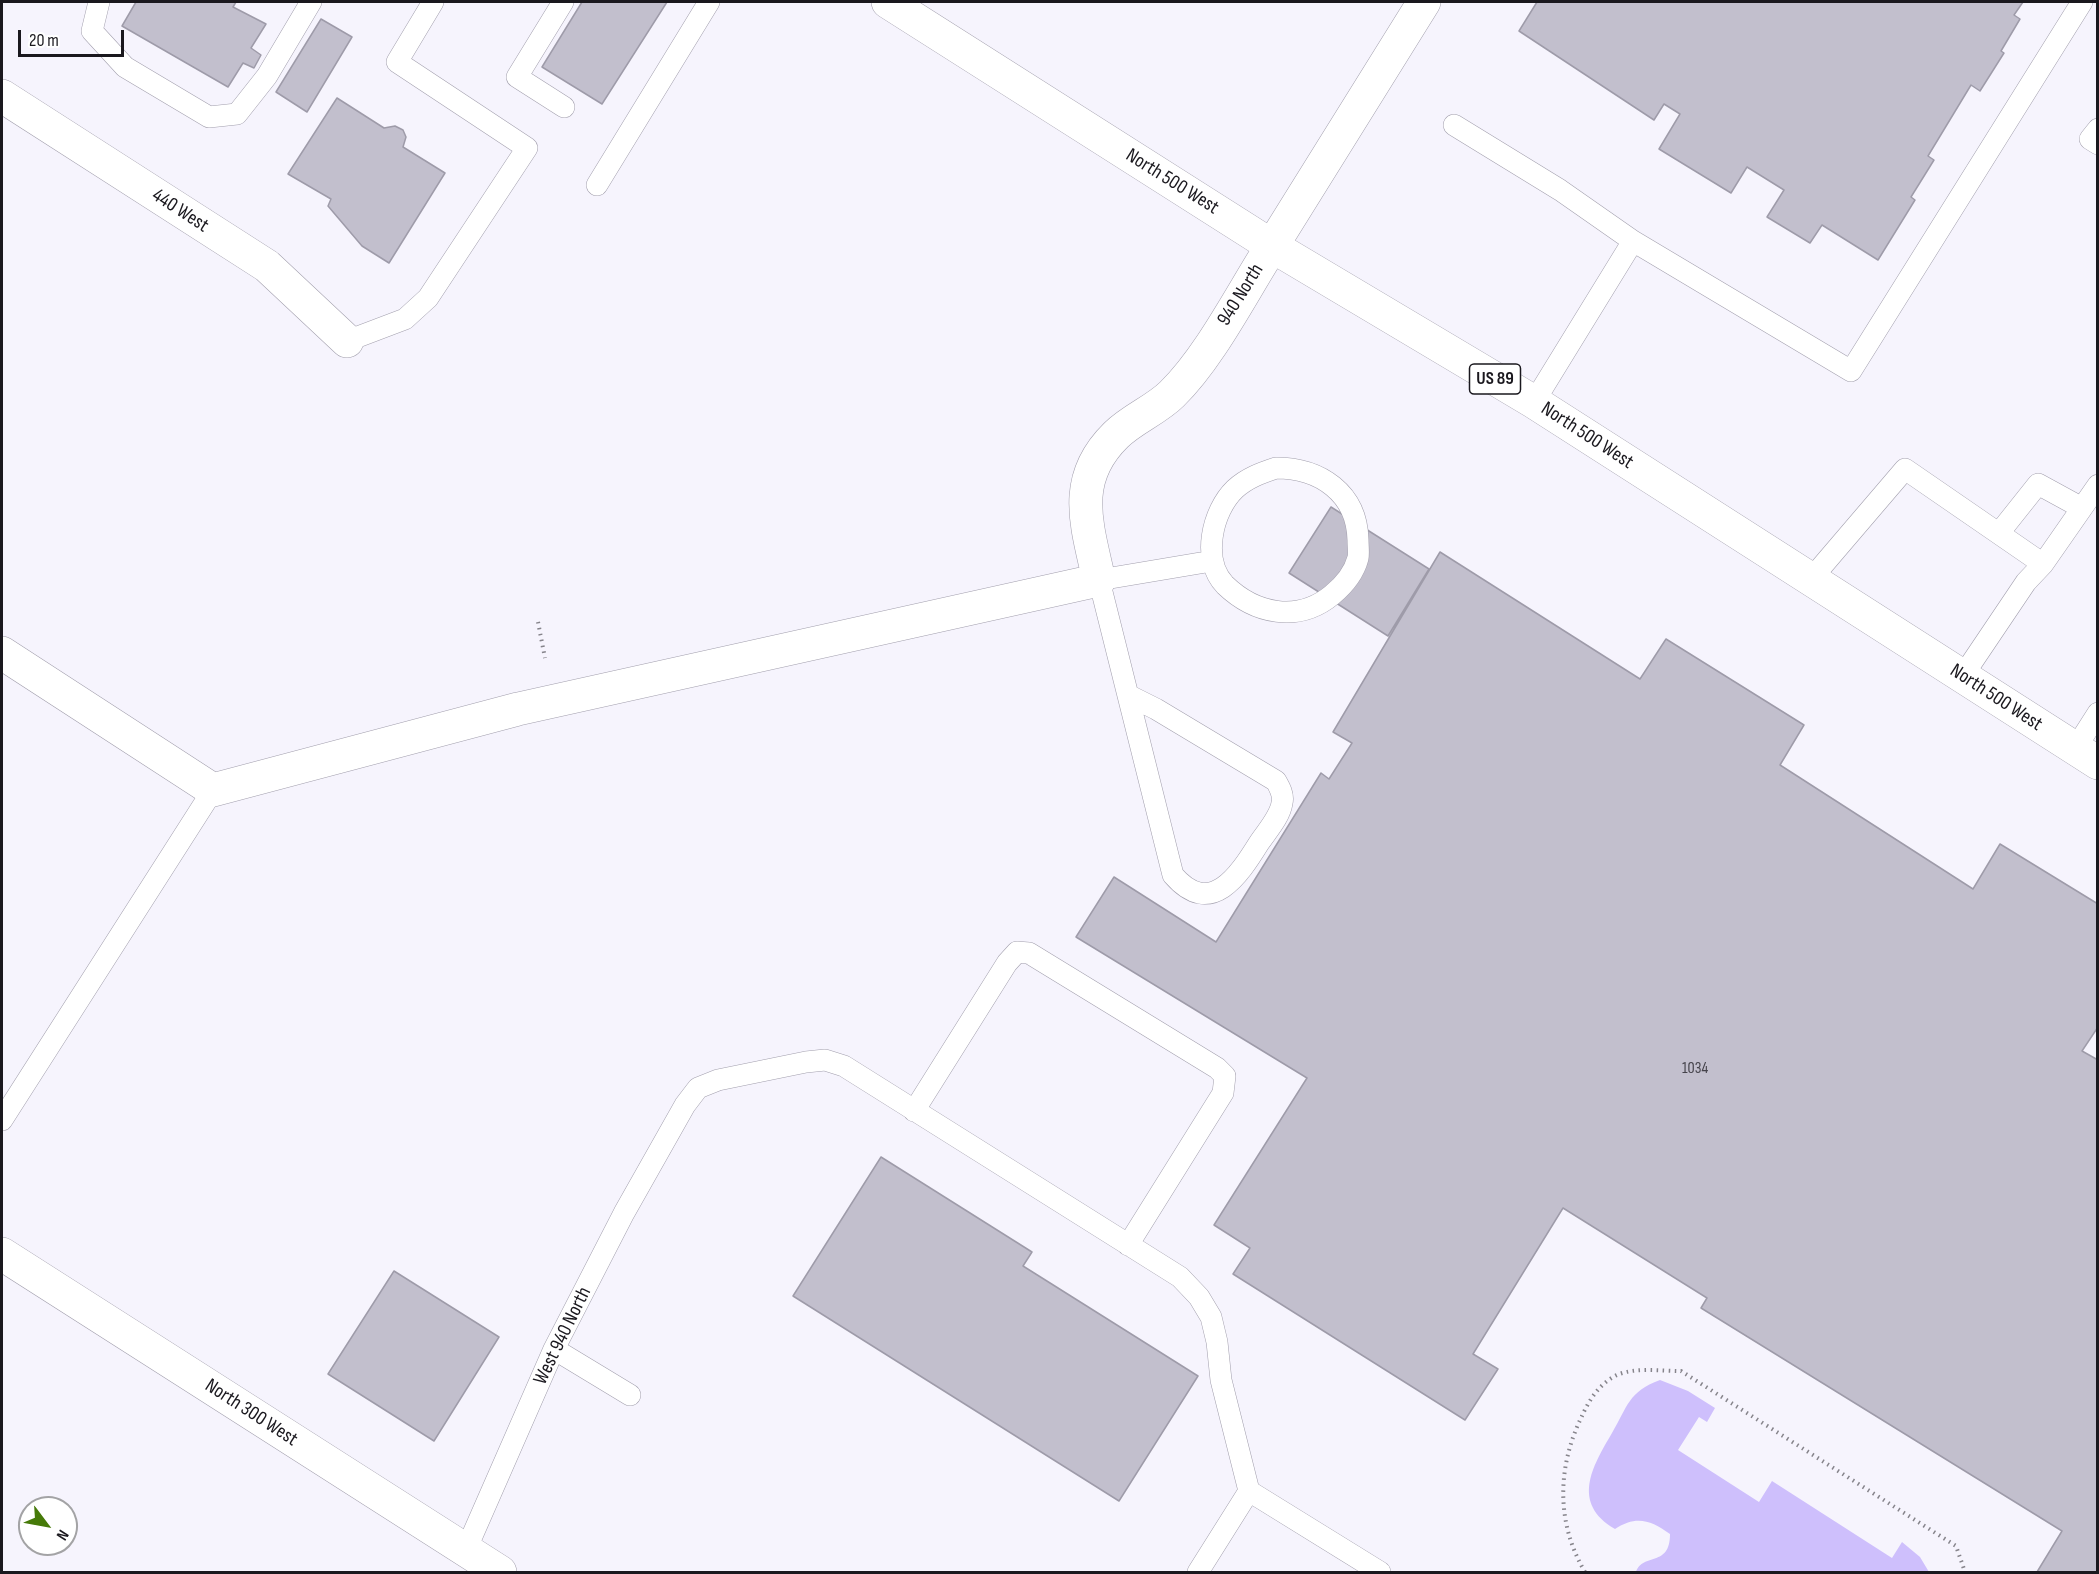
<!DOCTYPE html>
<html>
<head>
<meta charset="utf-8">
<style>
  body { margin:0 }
  #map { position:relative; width:2099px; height:1574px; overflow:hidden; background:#f6f4fd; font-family:"Sofia Sans Condensed",sans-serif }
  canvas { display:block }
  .frame { position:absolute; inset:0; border:3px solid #1a181e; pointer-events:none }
  .north { position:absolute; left:18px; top:1496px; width:60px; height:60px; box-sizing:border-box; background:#fff; border:2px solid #a3a3a5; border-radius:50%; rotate:122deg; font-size:16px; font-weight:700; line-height:24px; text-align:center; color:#1a181e }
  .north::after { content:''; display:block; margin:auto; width:21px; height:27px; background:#467a09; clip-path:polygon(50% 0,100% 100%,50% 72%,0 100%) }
  .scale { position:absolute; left:18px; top:30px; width:106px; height:27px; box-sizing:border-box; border:3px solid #1a181e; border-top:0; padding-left:8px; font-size:18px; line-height:21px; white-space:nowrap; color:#1a181e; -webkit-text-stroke:4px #fff; paint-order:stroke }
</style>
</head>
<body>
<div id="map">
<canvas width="2099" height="1574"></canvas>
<div class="frame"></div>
<div class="north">N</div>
<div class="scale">20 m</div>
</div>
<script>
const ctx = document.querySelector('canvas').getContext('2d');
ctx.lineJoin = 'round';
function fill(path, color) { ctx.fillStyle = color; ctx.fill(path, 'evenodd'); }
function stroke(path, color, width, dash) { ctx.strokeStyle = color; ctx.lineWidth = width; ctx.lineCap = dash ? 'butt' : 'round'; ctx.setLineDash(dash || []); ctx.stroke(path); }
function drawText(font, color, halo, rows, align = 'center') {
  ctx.font = font + ' "Sofia Sans Condensed",sans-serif'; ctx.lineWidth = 5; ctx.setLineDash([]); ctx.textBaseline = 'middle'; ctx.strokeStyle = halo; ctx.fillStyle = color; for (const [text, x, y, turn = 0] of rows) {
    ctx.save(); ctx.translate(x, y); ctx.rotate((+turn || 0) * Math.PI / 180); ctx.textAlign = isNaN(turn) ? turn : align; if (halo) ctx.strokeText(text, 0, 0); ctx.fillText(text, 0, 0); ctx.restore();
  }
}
fill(new Path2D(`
  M1660,1380L1688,1391L1715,1408L1707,1422L1699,1417L1678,1450L1759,1502L1772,1481L1892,1558L1902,1542L1920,1557L1929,1572H1636C1643,1552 1670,1568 1670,1534C1651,1520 1636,1515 1615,1529C1571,1503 1592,1467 1612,1433C1628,1406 1628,1392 1660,1380Z`), '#cebffc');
const building = new Path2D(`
  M136,2H236L233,7L266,24L251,48L261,55L254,68L243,63L228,87L122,26Z
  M582,2H667L602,104L542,67Z
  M1537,2H2023L2014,15L2020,19L2001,51L2004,53L1980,91L1971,85L1928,156L1934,160L1911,197L1915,200L1878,260L1822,225L1810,243L1767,217L1784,190L1747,167L1731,193L1659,149L1680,114L1664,104L1654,120L1519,31Z
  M321,19L352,37L307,112L276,92Z
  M337,98L384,128L395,126L403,130L406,137L403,147L445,173L389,263L362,246L328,206L331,199L288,174Z
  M1331,507L1429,569L1388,636L1289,573Z
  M1440,552L1640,679L1666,639L1804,725L1780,765L1973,889L2000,844L2098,904V1027L2082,1051L2098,1060V1572H2037L2062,1531L1701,1308L1707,1298L1563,1208L1473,1354L1498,1369L1465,1420L1233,1274L1250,1248L1214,1225L1307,1078L1076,937L1114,877L1216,942L1321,773L1329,779L1352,743L1333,732Z
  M881,1157L1032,1252L1023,1266L1198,1376L1119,1501L793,1296Z
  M394,1271L499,1337L434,1441L328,1374Z`);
fill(building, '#c2bfcd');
stroke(building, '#9e9ba9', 1.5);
const lane = new Path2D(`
  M99,2L92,31L125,67L209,117L237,114L267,76L311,2
  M563,2L517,77L564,107
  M1454,125L1560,190L1633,241
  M2098,129L2090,139L2098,144
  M597,185L709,2
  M347,341L405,319L428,298L527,148L397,62L433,2
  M1534,402L1633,241L1851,371L2082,2
  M1276,468C1320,468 1357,493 1358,540C1358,546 1359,553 1358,558C1354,573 1343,586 1332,595C1298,623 1255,614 1225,585C1201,560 1212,511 1235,489C1247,478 1261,473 1276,468Z
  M1999,533L2038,484L2082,508
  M1811,579L1905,469L2043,564
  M1962,677L2026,582L2043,564L2098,485
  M1130,696L1156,709L1276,781C1280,788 1284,795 1282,803C1280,817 1267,831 1259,843C1239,875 1211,919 1173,875L1099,580L1212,561
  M2075,749L2098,713
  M914,1111L1007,963L1017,952L1029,953L1217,1068L1225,1076L1223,1093L1128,1245
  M2,1120L213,790
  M554,1349L630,1395
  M465,1552L554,1349L624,1213L685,1105L698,1088L718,1080L806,1062L825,1060L844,1066L1180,1277L1199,1297L1211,1317L1217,1342L1221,1380L1249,1491
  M1198,1572L1249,1491L1380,1572`);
const street = new Path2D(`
  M2,96L267,266L347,341
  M1272,246L1424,2`);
const secondary = new Path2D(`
  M2,653L213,790L518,709L1099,580C1087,525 1070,480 1116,435C1132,419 1156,410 1172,394C1210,357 1243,291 1272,246
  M2,1254L500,1572`);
const primary = new Path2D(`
  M888,2L1272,246L1534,402L2098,763`);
stroke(lane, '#a29fad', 22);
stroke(street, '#a29fad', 34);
stroke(secondary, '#a29fad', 34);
stroke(primary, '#a29fad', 34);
stroke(new Path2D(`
  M538,622L545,658
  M1585,1572C1556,1523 1557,1467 1582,1416C1589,1400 1600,1383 1617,1375C1635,1367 1661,1371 1681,1371L1956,1546L1965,1572`), '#86848b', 4, [1.5, 4.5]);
stroke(lane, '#fff', 21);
stroke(street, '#fff', 33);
stroke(secondary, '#fff', 33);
stroke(primary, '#fff', 33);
drawText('16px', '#44424a', null, [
  ["1034",1695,1069]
]);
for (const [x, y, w] of [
  [1495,379,51]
]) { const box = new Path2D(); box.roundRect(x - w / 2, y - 15, w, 30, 4.5); ctx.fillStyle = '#fff'; ctx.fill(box); stroke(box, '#1a181e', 1.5); }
drawText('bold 18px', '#1a181e', null, [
  ["US 89",1495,379]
]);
drawText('20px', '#1a181e', '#fff', [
  ["North 500 West",1172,182,32],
  ["440 West",180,211,33],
  ["940 North",1241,295,-58],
  ["North 500 West",1587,436,33],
  ["North 500 West",1996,698,33],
  ["West 940 North",563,1336,-64],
  ["North 300 West",251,1413,33]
]);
</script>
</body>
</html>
